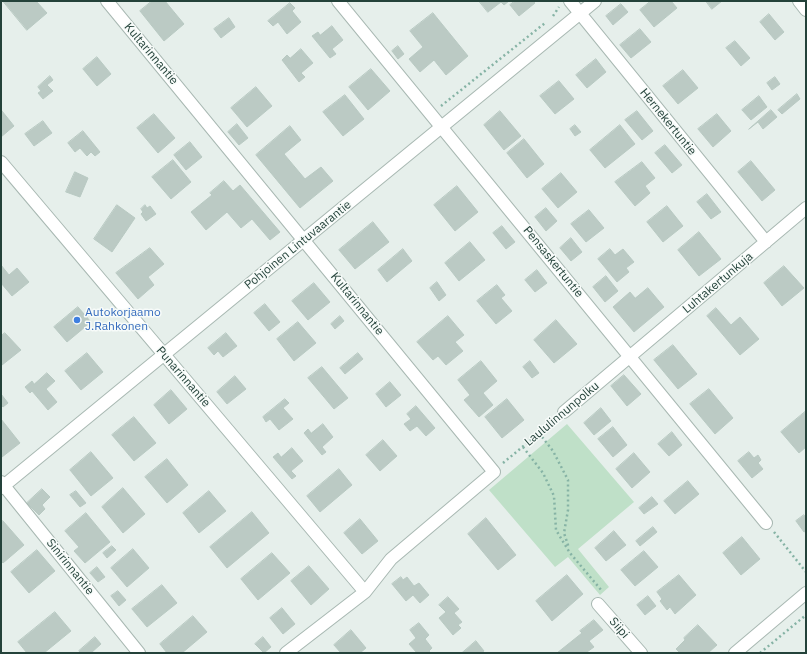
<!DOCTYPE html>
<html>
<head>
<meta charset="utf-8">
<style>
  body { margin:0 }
  #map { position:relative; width:807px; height:654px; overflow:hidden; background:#e6efeb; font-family:"IBM Plex Sans",sans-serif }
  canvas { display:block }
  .frame { position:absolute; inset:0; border:2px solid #24423a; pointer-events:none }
</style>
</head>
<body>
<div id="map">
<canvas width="807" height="654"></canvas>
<div class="frame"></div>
</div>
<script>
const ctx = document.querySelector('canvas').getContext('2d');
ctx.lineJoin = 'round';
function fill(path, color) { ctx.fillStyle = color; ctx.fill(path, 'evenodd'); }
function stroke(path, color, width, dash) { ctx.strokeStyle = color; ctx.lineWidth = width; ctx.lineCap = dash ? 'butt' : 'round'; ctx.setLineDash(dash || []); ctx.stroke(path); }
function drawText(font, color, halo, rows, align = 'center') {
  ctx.font = font + ' "IBM Plex Sans",sans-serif'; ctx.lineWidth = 3; ctx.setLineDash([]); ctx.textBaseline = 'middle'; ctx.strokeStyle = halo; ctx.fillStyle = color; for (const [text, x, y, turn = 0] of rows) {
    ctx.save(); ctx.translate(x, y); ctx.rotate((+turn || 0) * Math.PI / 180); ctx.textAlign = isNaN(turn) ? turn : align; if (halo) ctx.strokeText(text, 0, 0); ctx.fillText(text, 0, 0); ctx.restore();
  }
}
fill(new Path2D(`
  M567,424L634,502L578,549L609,587L600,595L568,557L555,567L489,490Z`), '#bfe0c8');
const building = new Path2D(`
  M3,1H36L47,13L27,30Z
  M152,1H165L184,24L164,41L140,11Z
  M479,1H509L504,5L501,2L488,12Z
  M515,1H533L535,3L519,16L510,5Z
  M651,1H671L677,8L654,27L640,10Z
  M706,1H722L712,9Z
  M290,3L295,8L292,11L301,22L287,34L278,22L273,26L268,21Z
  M621,4L628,12L613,25L606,16Z
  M433,13L468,56L446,75L434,60L420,72L409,59L423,47L410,31Z
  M769,14L784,32L775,40L760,22Z
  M229,18L235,27L221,38L214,29Z
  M332,26L343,40L332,49L336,54L330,58L312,36L318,32L320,35Z
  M640,29L651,42L631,58L620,45Z
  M735,41L750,58L741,66L726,48Z
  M398,46L404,54L398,59L392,51Z
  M301,49L313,63L301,73L305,77L299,82L282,60L287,55L290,58Z
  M97,57L111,74L97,86L83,69Z
  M596,59L606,72L587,88L576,75Z
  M371,69L390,91L368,110L349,87Z
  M683,70L698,88L678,104L663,86Z
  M50,76L53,80L47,85L53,91L43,99L38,93L41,91L38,87Z
  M775,77L780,84L772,90L767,83Z
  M559,81L574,99L555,114L540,96Z
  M256,87L272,106L247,127L231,108Z
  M797,94L800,99L782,114L778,110Z
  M345,95L364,119L343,136L323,112Z
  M759,96L767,107L751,120L742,110Z
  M771,110L777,117L763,129L758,122L749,129Z
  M2,111L14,126L1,137V112Z
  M500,111L521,136L504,150L484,125Z
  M637,111L653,131L642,140L625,120Z
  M154,114L175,138L158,153L137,128Z
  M717,114L731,131L713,147L698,129Z
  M43,121L52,133L34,146L25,134Z
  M237,124L248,138L239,145L228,132Z
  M575,125L581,132L575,136L570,129Z
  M620,125L635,144L605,168L590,150Z
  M290,126L301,140L284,154L305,179L321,167L333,181L300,208L256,155Z
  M83,131L100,152L95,156L91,152L87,156L80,148L75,152L68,143Z
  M524,139L544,164L527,178L507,153Z
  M190,142L202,157L186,170L174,155Z
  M665,145L682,165L672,173L655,153Z
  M173,160L191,182L171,199L152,177Z
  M751,161L775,190L762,201L738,172Z
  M642,162L655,178L645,186L650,193L635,206L615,182Z
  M75,172L88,178L80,197L66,192Z
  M561,173L577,192L558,208L542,189Z
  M224,181L233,191L240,185L280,232L270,240L252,219L241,228L227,212L206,230L191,212L212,195L210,193Z
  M457,186L478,212L455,231L434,205Z
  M707,194L721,212L711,219L697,202Z
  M117,205L135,218L112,252L94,239Z
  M145,205L147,208L150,206L156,214L146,221L141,214L143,212L141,209Z
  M667,206L683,226L663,242L647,222Z
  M546,208L557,221L546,231L535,217Z
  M589,210L604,228L586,242L571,224Z
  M373,222L389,242L355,269L339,250Z
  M502,226L515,242L506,249L493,233Z
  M699,232L721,259L699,276L678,250Z
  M571,238L582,252L571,261L560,248Z
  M470,242L485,260L459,281L445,263Z
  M150,248L164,264L148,277L154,285L138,299L116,273Z
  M403,249L412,261L387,282L378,270Z
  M610,249L615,255L623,249L634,262L626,268L629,272L617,282L598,259Z
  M1,265L9,275L17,268L29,282L12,296L1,283Z
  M784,266L804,288L782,306L764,283Z
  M537,270L547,283L535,292L525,280Z
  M606,276L618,291L605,302L593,287Z
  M437,282L446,295L439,301L430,288Z
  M314,283L330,302L308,320L292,301Z
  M497,285L505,295L501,298L512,311L496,324L477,301Z
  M648,288L664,307L634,332L613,307L630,292L635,298Z
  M265,304L280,322L269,331L254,313Z
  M78,307L91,322L67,342L54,327Z
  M716,308L731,325L740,317L759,339L740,355L707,316Z
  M340,316L344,321L335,329L331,324Z
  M448,316L464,335L455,342L463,351L446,365L438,356L433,360L417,342Z
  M556,320L577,344L554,363L534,340Z
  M298,322L316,343L294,361L277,339Z
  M5,333L21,350L2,365L1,336Z
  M226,333L237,346L223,357L218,351L214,355L208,348Z
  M673,345L697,374L678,389L654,360Z
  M87,353L103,372L81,390L65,371Z
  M358,353L363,359L345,374L340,368Z
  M481,361L497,381L483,393L493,405L479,417L464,400L470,395L458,380Z
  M530,361L539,373L532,378L523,367Z
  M322,367L348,398L334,409L308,378Z
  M47,373L55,381L46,389L57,402L48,410L32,391L30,393L25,387L32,381L34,384Z
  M624,375L641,394L627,406L611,386Z
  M235,376L246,389L227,404L217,392Z
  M390,382L401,395L386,407L376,394Z
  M709,389L733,418L715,434L690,404Z
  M171,390L187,409L169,424L154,405Z
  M1,394L8,403L3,407L1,405Z
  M285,399L289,403L283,408L293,419L279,430L270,419L266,422L263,417Z
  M507,399L524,420L502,438L485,417Z
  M416,406L435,428L426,436L417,426L410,431L404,424L411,419L407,414Z
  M601,408L611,421L594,435L584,423Z
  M806,411V447L799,453L781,432Z
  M134,417L156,443L134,461L112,435Z
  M1,419L20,443L2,457L1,455Z
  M323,424L333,437L322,447L326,452L322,455L304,433L308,429L311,433Z
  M613,427L627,445L613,457L598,439Z
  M672,432L682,445L669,456L658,444Z
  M383,440L397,456L380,471L366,455Z
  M292,448L303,461L291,471L296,476L292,479L273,457L278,453L281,457Z
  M91,452L113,478L91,496L70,470Z
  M749,452L754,458L758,455L761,460L758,463L763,469L752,478L738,461Z
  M634,453L650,472L632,488L616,469Z
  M167,459L188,485L167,503L145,477Z
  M339,469L352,485L320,512L307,496Z
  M688,481L699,494L675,514L664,501Z
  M123,488L145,514L123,533L102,507Z
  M42,489L50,497L42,505L45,509L39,515L27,503Z
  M76,491L86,503L80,507L70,495Z
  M209,491L226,511L199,533L183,513Z
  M652,497L658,504L644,514L639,508Z
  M252,512L269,533L227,568L210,547Z
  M86,513L110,542L85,563L74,551L79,547L65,531Z
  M804,515L806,518V531L804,532L796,521Z
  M486,518L516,555L498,570L468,534Z
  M360,519L378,541L362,554L344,533Z
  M3,521L24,545L3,563L1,561V522Z
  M653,527L657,532L640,546L636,541Z
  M614,531L626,545L606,561L595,548Z
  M742,537L760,559L741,575L723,553Z
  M112,546L116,550L107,558L103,553Z
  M133,549L149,568L127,587L111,568Z
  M37,550L55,571L29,593L11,572Z
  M644,551L658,567L635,586L621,570Z
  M272,553L290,573L258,600L241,579Z
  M309,566L329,589L311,605L291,581Z
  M97,567L105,577L98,582L90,573Z
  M567,575L583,594L552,621L536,601Z
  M679,575L696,595L675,614L670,607L667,610L660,601L662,599L657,592Z
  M401,577L403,580L407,577L414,586L419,583L429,595L420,603L413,595L406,601L392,584Z
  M162,585L177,603L147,627L132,609Z
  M118,591L126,600L119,606L111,596Z
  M648,596L656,606L645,615L637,605Z
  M448,597L459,609L454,613L462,622L458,625L461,628L453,635L439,618L446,612L439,605Z
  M282,608L295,624L283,634L270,618Z
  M55,612L71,631L44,653H27L18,642Z
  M193,616L207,632L182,653H167L160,644Z
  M594,620L603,630L589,641L594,647L587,652L588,653H557L582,633L580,631Z
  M419,623L429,635L425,639L432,648L429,651L431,653H417L409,644L416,638L410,630Z
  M698,625L717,645L708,653H697L695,651L693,653H680L676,649L685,640L684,638Z
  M351,630L366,648L360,653H341L334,645Z
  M95,637L101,644L91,653H81L79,651Z
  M263,637L271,647L264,653L255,644Z
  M476,641L484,651L481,653H462Z`);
fill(building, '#bbcac4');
stroke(building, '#b8c9c2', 1);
const minor = new Path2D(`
  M107,1L494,472L391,559L365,592L286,653
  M338,1L766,523
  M570,1L766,242
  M799,1L806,10
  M1,162L365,592
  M564,412L806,208
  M1,482L139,653
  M598,604L641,653`);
const tertiary = new Path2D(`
  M1,488L595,1
  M735,653L806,593`);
stroke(minor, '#a8b8b2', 14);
stroke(tertiary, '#a8b8b2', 14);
stroke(new Path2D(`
  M553,16L559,7
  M441,106L545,23
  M539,433L553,451L568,480V510L564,533L569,548
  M523,447L543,473L554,496L556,530L570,553L602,591
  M503,463L555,420
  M774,532L806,572
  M760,653L806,615`), '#86b3a5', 2.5, [2, 3]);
stroke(minor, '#fff', 12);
stroke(tertiary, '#fff', 12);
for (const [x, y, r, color] of [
  [77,320,4,"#3f7fe0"]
]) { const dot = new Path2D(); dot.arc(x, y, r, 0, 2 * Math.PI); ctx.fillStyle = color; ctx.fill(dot); stroke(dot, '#f7fbf9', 1.5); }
drawText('12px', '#24423a', '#f7fbf9', [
  ["Kultarinnantie",151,54,50],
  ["Hernekertuntie",668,122,51],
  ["Pohjoinen Lintuvaarantie",298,245,-39],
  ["Pensaskertuntie",553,262,51],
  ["Luhtakertunkuja",718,283,-40],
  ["Kultarinnantie",357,304,51],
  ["Punarinnantie",183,377,49],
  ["Laululinnunpolku",562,414,-40],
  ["Sinirinnantie",70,567,51],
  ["Siipi",619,628,49]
]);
drawText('12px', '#366cbe', '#f7fbf9', [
  ["Autokorjaamo",85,313],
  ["J.Rahkonen",85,327]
], 'left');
</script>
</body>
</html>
